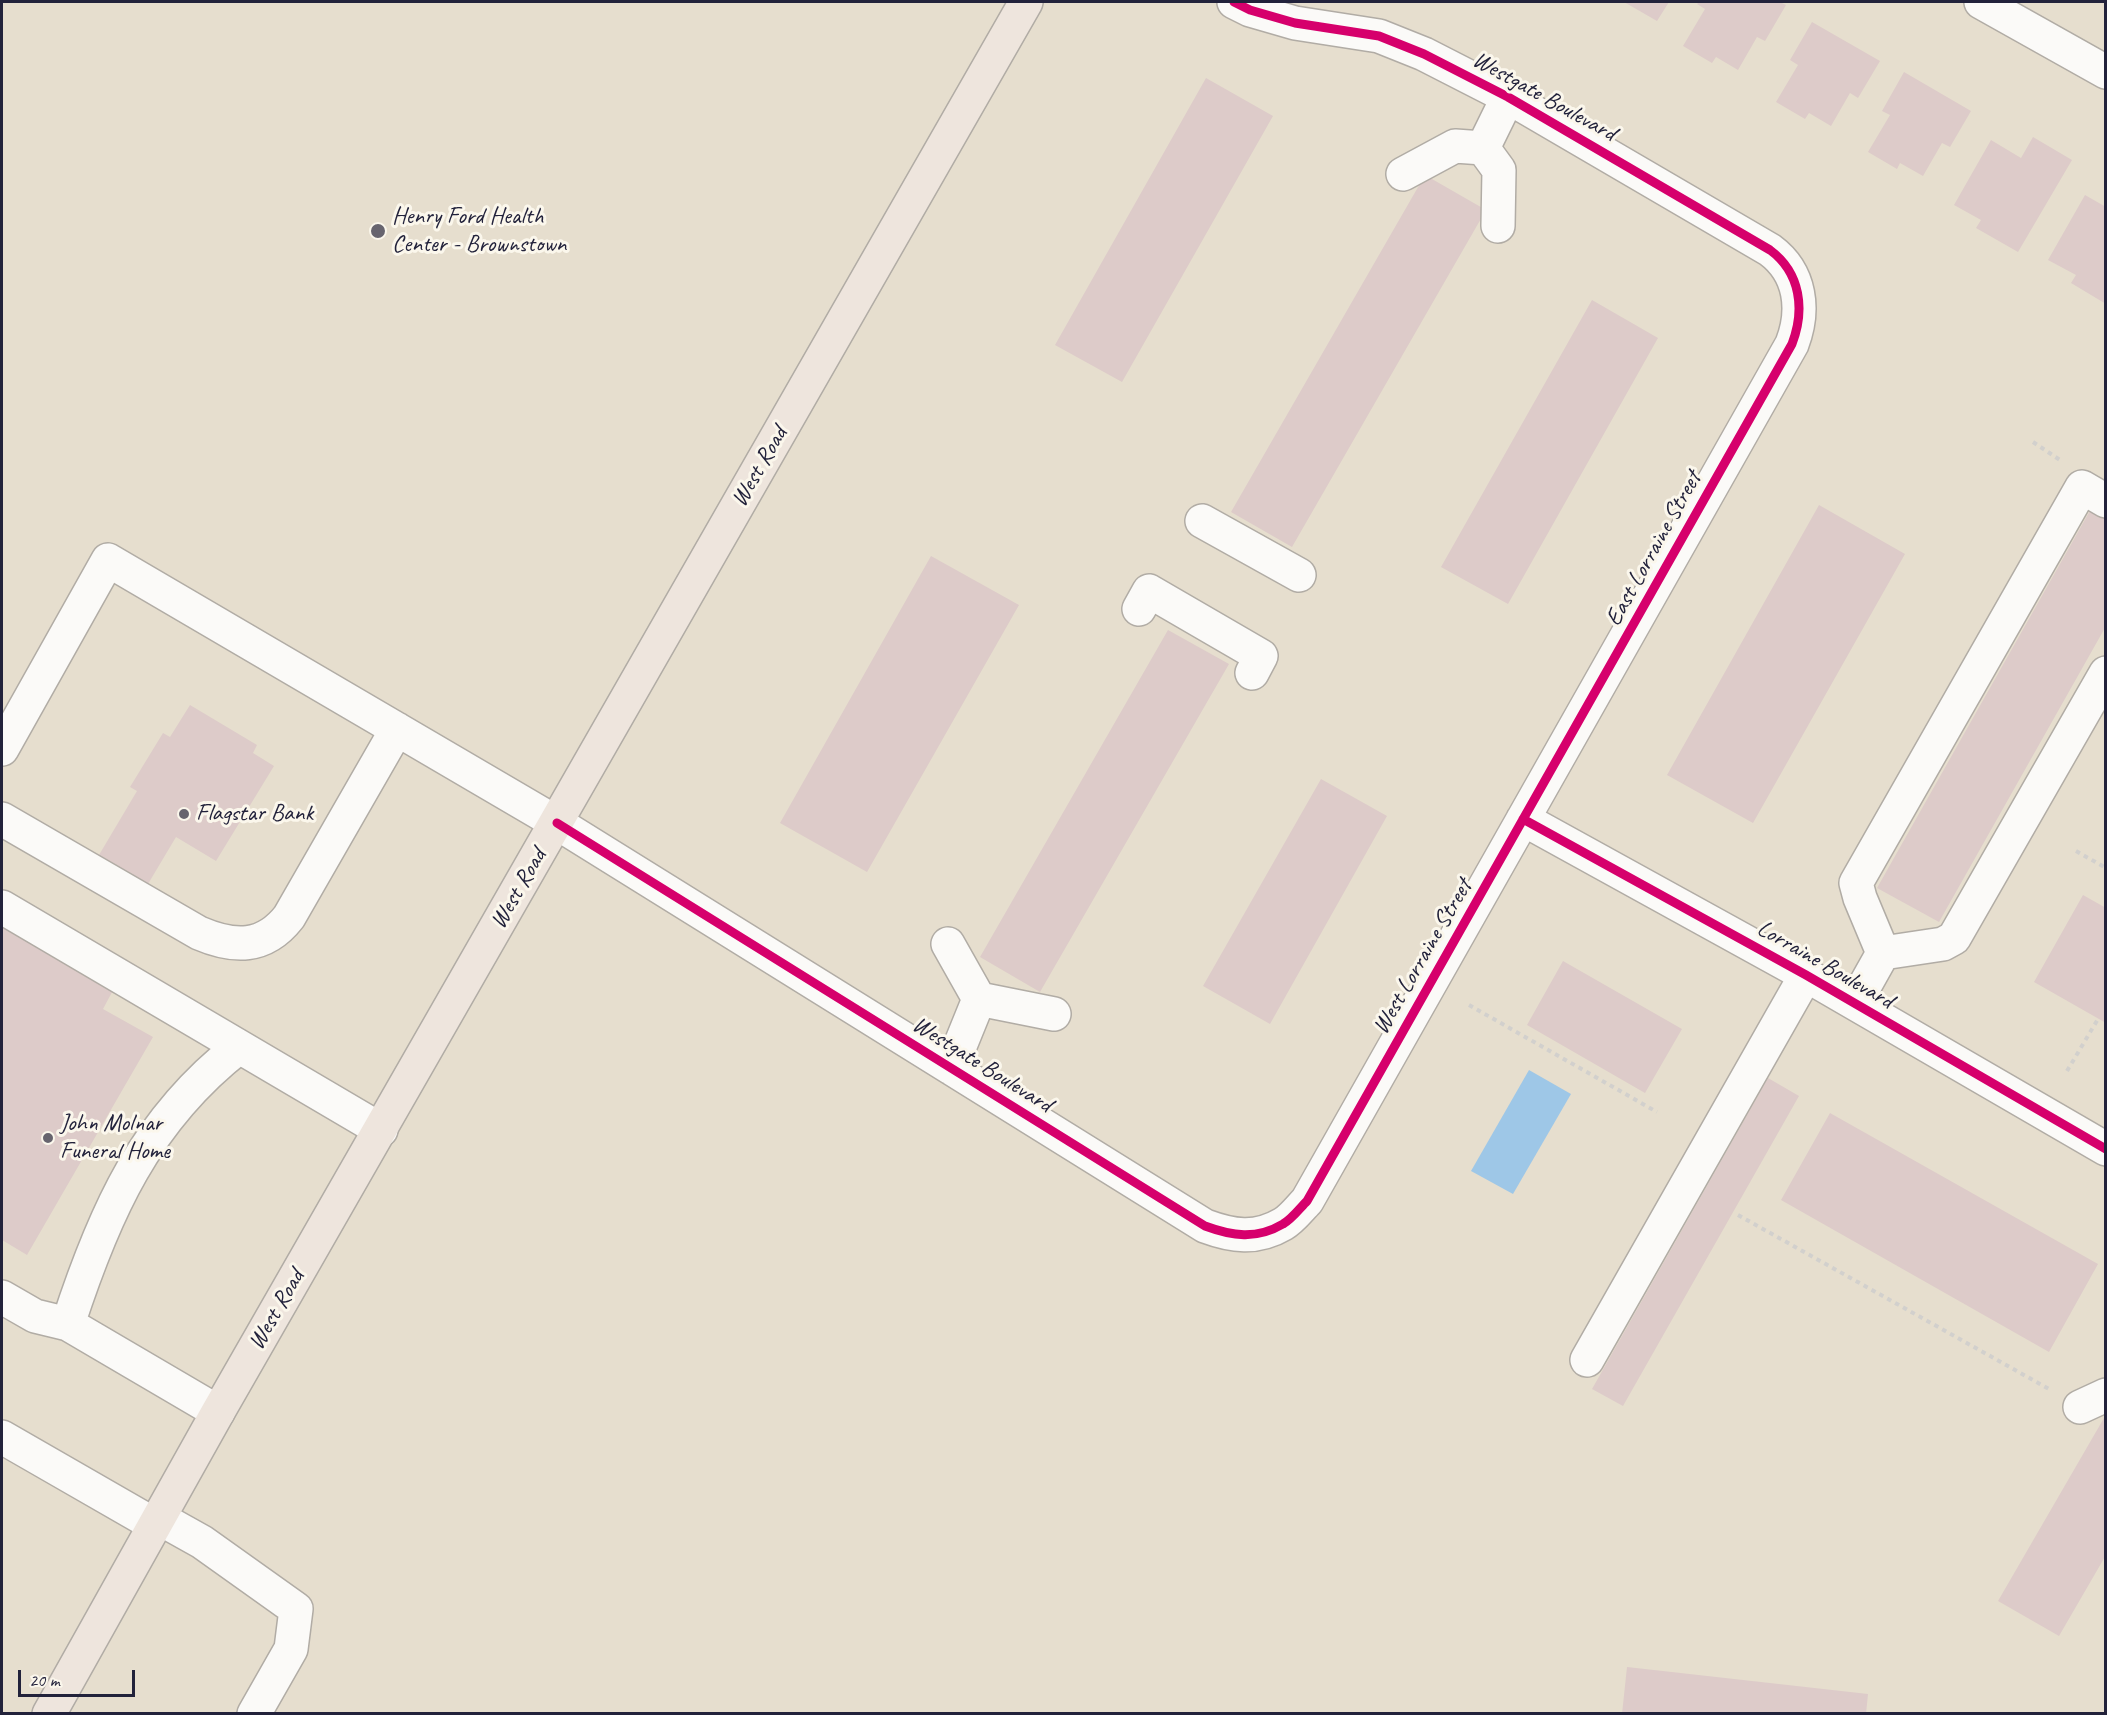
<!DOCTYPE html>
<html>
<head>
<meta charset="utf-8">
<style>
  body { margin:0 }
  #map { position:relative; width:2107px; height:1715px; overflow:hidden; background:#e6dece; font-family:Caveat,sans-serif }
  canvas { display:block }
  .frame { position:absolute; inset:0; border:3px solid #22223b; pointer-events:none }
  .scale { position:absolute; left:18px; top:1670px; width:117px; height:27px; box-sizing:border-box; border:3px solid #22223b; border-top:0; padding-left:8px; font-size:18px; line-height:21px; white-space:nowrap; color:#22223b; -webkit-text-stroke:4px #fbf7ec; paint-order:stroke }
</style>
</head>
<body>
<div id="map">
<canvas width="2107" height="1715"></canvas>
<div class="frame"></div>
<div class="scale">20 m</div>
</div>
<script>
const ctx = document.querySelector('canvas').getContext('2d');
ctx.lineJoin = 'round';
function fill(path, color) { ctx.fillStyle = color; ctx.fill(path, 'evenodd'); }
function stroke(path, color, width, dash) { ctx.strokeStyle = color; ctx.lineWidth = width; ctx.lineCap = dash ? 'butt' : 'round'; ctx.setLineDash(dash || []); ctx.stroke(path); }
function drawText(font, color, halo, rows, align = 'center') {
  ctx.font = font + ' Caveat,sans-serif'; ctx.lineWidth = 6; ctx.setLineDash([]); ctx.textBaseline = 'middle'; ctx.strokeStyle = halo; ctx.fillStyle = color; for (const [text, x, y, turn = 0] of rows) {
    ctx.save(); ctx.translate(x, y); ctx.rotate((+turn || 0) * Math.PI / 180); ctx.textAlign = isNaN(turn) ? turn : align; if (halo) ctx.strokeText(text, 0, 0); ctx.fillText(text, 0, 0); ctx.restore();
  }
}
fill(new Path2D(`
  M1529,1070L1571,1094L1513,1194L1471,1171Z`), '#9ec7e7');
fill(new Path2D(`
  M1624,2H1669L1657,21Z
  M1699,2H1780L1786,5L1765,41L1757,37L1738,70L1716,57L1712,63L1683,46L1705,9L1697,4Z
  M1812,22L1880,61L1858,98L1850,93L1831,126L1809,113L1805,119L1776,102L1798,65L1790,60Z
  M1904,72L1971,111L1950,147L1942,143L1923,176L1900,163L1897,169L1868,152L1890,115L1882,111Z
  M1206,78L1273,116L1122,382L1055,345Z
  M2033,137L2072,160L2018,252L1976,228L1981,220L1954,205L1991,140L2021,158Z
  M1425,175L1486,210L1292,547L1231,512Z
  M2085,195L2106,207V304L2071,283L2076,275L2048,260Z
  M1592,300L1658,338L1508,604L1441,567Z
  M1819,505L1905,554L1753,823L1667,775Z
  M2091,509L2106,517V626L1939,922L1877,888Z
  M931,556L1019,605L867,872L780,823Z
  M1168,630L1229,664L1040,992L980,957Z
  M190,705L257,745L253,753L274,766L216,861L176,837L148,884L99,855L137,791L130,787L163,733L170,737Z
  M1321,779L1387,816L1270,1024L1203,986Z
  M2083,895L2106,908V1023L2034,982Z
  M2,912L118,981L103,1009L153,1037L27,1255L2,1240Z
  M1563,961L1682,1029L1645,1093L1527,1025Z
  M1768,1078L1799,1096L1623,1406L1592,1389Z
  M1830,1113L2098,1264L2049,1352L1781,1200Z
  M2104,1418L2106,1419V1555L2059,1636L1998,1601Z
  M1627,1667L1868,1694L1866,1714H1622Z`), '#ddcbc9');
const minor = new Path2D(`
  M1981,2L2106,72
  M1483,148L1508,97
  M1403,174L1455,146L1483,148L1499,170L1498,226
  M1202,521L1299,575
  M1139,609L1149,591L1261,656L1252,673
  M2,749L108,560L557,823L1205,1226C1232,1236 1256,1240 1283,1224C1292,1219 1300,1208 1307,1201L1792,344C1805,310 1801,273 1770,250L1508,97L1424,54L1379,36L1295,23L1250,10L1234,2
  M2,819L199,933C234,948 264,949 289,917L397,729
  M1523,819L1806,975L2106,1149
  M2,907L381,1130
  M948,944L979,999L951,1068
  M1883,953L1943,944L1954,938L2106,673
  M979,999L1054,1014
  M1855,1003L1883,953L1860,898L1856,883L2082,487L2106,501
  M2,1297L35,1316L68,1324L218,1412
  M68,1324C104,1213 145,1120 239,1047
  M1587,1360L1806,975
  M2080,1407L2106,1395
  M2,1437L155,1525
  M159,1518L202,1542L296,1609L291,1649L254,1714`);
const major = new Path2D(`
  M49,1714L218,1412L1026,2`);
stroke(minor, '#b1aca5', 36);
stroke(major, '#b1aca5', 36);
stroke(new Path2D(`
  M2033,442L2060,460
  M2076,851L2106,868
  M1469,1005L1657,1112
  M2067,1071L2098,1019
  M1738,1215L2049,1389`), '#d2d0cd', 4, [4.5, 4.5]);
stroke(minor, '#fbfaf8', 33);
stroke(major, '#eee5dd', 33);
stroke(new Path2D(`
  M1523,819L1806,975L2106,1149
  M557,823L1205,1226C1232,1236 1256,1240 1283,1224C1292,1219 1300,1208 1307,1201L1792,344C1805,310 1801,273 1770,250L1508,97L1424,54L1379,36L1295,23L1250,10L1234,2`), '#d6006c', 9);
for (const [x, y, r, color] of [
  [378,231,8,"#67646e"],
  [184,814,6,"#67646e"],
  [48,1138,6,"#67646e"]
]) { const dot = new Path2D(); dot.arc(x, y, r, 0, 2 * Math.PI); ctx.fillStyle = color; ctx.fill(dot); stroke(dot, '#fbf7ec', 2); }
drawText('24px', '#22223b', '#fbf7ec', [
  ["Westgate Boulevard",1544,97,29],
  ["West Road",760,467,-60],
  ["East Lorraine Street",1654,549,-61],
  ["West Road",519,889,-60],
  ["West Lorraine Street",1423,957,-60],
  ["Lorraine Boulevard",1825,965,30],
  ["Westgate Boulevard",982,1065,32],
  ["West Road",277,1310,-60]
]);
drawText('24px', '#22223b', '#fbf7ec', [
  ["Henry Ford Health",392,217],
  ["Center - Brownstown",392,245],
  ["Flagstar Bank",196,814],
  ["John Molnar",60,1124],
  ["Funeral Home",60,1152]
], 'left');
</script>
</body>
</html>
